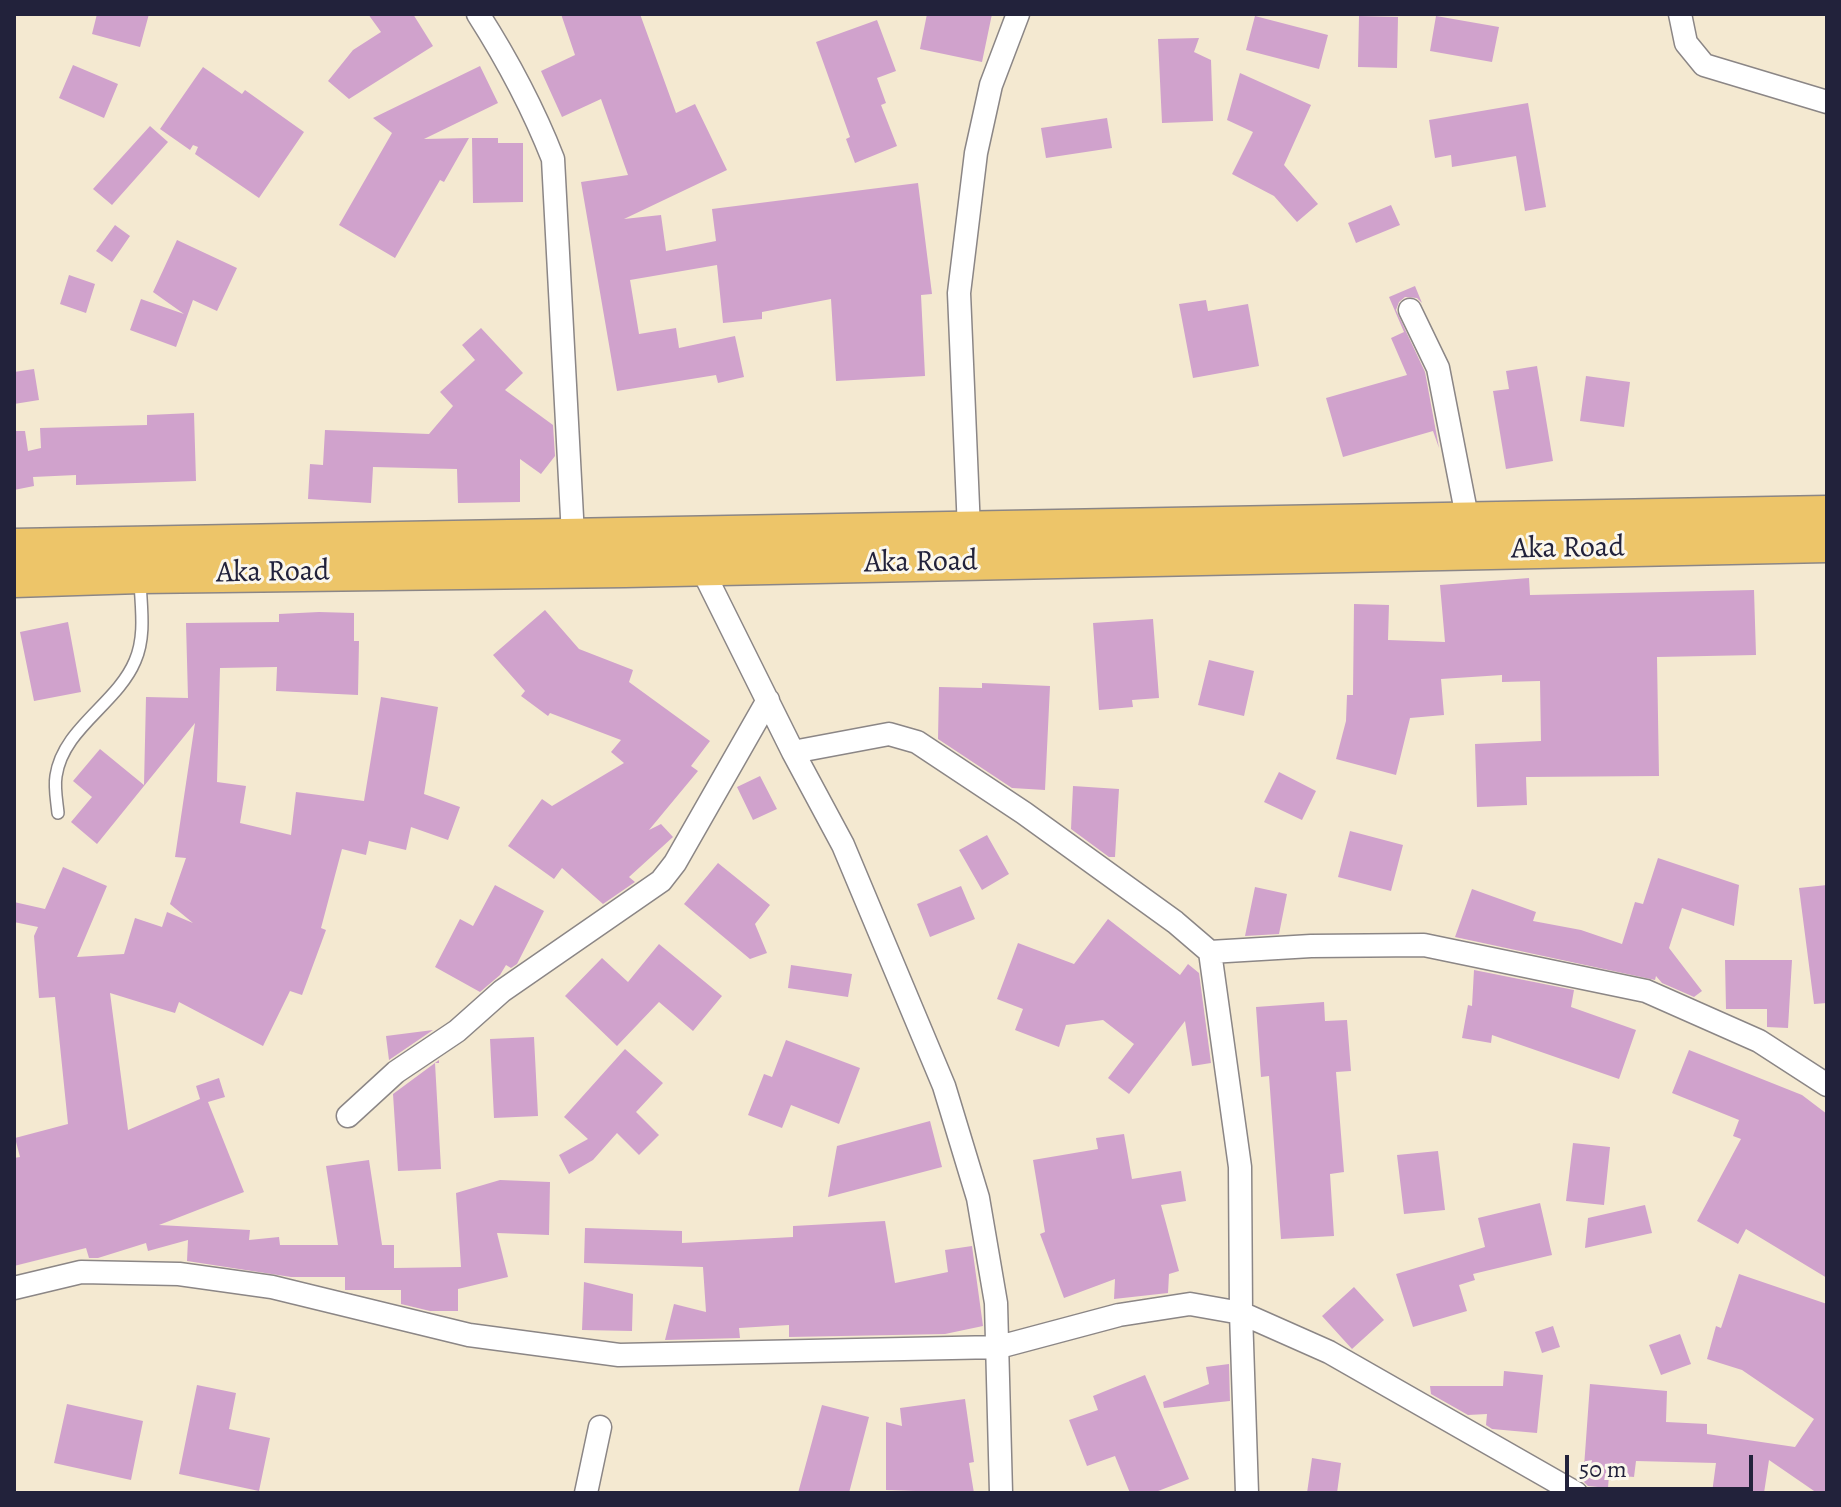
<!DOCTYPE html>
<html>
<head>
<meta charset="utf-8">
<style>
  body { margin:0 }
  #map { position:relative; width:1841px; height:1507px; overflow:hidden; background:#f4e9d1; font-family:Alegreya,serif }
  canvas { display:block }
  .frame { position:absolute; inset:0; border:16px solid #22223b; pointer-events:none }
  .scale { position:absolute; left:1565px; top:1455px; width:188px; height:36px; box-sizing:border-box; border:4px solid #22223b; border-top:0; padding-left:10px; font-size:24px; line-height:28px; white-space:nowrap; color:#22223b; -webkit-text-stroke:6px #fbf7ec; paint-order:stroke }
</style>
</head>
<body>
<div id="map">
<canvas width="1841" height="1507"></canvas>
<div class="frame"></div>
<div class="scale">50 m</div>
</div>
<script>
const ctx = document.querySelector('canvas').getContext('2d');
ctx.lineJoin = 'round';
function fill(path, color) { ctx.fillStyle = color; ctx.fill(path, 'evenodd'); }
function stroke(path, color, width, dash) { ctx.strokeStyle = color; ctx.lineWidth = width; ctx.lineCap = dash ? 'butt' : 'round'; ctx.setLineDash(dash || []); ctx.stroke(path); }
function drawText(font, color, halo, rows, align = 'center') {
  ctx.font = font + ' Alegreya,serif'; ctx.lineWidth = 6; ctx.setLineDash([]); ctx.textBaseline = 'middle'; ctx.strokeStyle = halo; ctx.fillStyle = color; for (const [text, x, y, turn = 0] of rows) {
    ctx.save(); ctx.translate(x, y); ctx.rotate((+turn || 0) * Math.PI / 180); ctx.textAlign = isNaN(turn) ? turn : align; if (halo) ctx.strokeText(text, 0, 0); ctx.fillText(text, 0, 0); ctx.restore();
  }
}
fill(new Path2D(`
  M97,14H149L140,47L92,34Z
  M368,14H413L433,46L349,99L328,81L353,50L381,32Z
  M561,14H640L676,113L695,104L727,170L624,219L661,215L666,251L716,241L712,209L918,183L932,294L921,295L925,376L836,381L831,299L762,312V319L723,323L717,265L630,280L639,334L676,328L679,348L735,336L744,377L718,383L716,375L617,391L581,182L628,175L601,99L562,117L541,71L575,55Z
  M927,14H992L982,62L920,49Z
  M1255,16L1328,35L1319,69L1246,50Z
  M1359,16L1398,17L1397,68L1358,67Z
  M1436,16L1499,27L1492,62L1430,51Z
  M877,20L896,71L877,78L886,103L881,105L897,146L855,163L846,139L850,137L816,42Z
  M1199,38L1194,52L1211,60L1213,121L1162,123L1158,39Z
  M73,65L118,84L104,118L59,98Z
  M480,66L498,103L424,139L469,138L444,182L440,180L395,258L339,225L392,133L373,118Z
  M203,67L242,94L245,90L304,132L259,198L195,154L198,147L193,145L190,150L160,129Z
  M1240,73L1311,105L1284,165L1318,204L1297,222L1274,196L1232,174L1253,132L1227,120Z
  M1528,103L1546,207L1525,211L1516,156L1452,167L1451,155L1435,158L1429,120Z
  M1107,118L1112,148L1046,158L1041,128Z
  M150,126L168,142L112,205L93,189Z
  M472,138H498V143H523V202L473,203Z
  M1391,205L1400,225L1356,243L1348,223Z
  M115,225L130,236L112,262L96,251Z
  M177,240L237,268L217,311L193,300L176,347L130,330L141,299L184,314L153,292Z
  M69,275L95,284L86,313L60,304Z
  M1415,286L1422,303L1417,298L1405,297L1399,302L1396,310L1425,372L1439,448L1433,431L1343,457L1326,398L1407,375L1391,338L1404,332L1389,297Z
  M1206,300L1208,311L1248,304L1259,366L1193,378L1179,304Z
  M481,328L523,373L505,390L553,425L555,456L541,474L520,459V502L458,503L457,469L373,467L371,503L308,499L310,464L323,465L325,430L429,434L453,406L440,392L475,360L462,345Z
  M1537,366L1553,461L1506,469L1493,391L1509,389L1506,371Z
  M34,369L39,400L14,404V372Z
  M1586,376L1630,382L1624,427L1580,421Z
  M194,413L196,481L76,485V475L33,477L34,486L14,490V431H25L28,451L41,448L40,428L147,425V415Z
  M1529,578L1530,595L1754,590L1756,655L1657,657L1659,776L1526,777L1527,805L1477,807L1475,744L1541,741L1540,681L1502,682V675L1441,679L1444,715L1410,718L1396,775L1336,759L1346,721L1347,695H1353L1354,604L1389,605L1388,640L1445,642L1440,585Z
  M545,610L579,649L633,670L629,682L710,741L691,766L698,771L649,830L661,824L673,837L629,877L635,882L603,904L562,868L554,879L508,846L542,799L552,806L624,763L611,752L621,740L550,713L548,716L521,696L525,691L493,655Z
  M319,612L354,613V641H359L358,695L276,691L277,667L220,668L217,782L246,786L240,823L291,835L296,792L364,801L381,697L438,707L424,794L460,807L448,840L411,827L406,850L369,841L366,855L342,849L321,928L326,930L302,995L290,991L263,1046L179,1002L175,1013L110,993L128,1130L200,1099L196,1086L219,1078L225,1097L208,1102L244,1192L159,1225L250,1230L249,1240L279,1237L280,1245H338L326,1166L369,1160L382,1245H394V1268L461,1267L456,1193L500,1180L550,1182L549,1235L497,1233L508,1277L458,1289V1311H430L401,1304V1290H345V1277H291L187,1261L188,1240L148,1251L146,1243L98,1258H89L86,1248L14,1266V1158L20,1157L15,1138L68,1124L55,997L39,998L34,936L38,927L14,922V902L45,909L63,867L107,886L77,957L124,954L135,918L162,927L167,912L193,923L170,904L186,858L175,857L195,723L97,844L71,822L92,797L73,781L100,749L144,785L146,697L188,698L186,623L279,622V614Z
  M1153,619L1159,698L1132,700L1133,707L1099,710L1093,623Z
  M68,622L81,692L34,701L20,632Z
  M1209,660L1254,671L1244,716L1198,705Z
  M982,683L1050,686L1045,790L1012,788L938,739L939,687L982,688Z
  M1279,772L1316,791L1302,820L1264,802Z
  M760,776L777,809L753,820L737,787Z
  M1073,786L1119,789L1115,857H1109L1071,829Z
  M1350,831L1403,845L1391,891L1338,877Z
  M987,835L1009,874L982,890L959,850Z
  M1658,858L1739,885L1734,926L1682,908L1669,948L1702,991L1694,997L1662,983L1656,976L1655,980L1455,937L1472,889L1536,912L1533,921L1581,930L1622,944L1635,902L1643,904Z
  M718,863L770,905L755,924L767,953L750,959L684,904Z
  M495,885L544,911L517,964L511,968L506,965L500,975L480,992L435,967L460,919L473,926Z
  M1827,885V1003L1814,1004L1799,888Z
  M961,886L975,919L930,937L917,904Z
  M1255,887L1287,894L1279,934L1245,936Z
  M1108,919L1180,975L1188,964L1199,973L1211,1063L1192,1066L1185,1021L1129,1094L1108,1078L1134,1044L1103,1020L1066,1025L1059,1047L1015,1030L1023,1009L997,999L1018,943L1074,964Z
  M659,944L722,996L693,1031L659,1002L617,1046L565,996L602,958L628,982Z
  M1725,960H1792L1788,1028L1767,1027V1009H1726Z
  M791,965L852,974L848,997L788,988Z
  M1474,970L1574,990L1571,1007L1636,1030L1619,1079L1492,1035L1491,1043L1462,1038L1468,1005L1472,1006Z
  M1324,1002L1325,1021L1347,1020L1351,1071L1336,1072L1344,1172L1330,1174L1334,1236L1281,1239L1269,1076L1261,1077L1256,1007Z
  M433,1030L389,1060L386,1036Z
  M534,1037L538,1116L494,1118L490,1039Z
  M786,1040L860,1068L839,1124L791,1105L782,1128L748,1115L764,1074L772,1077Z
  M625,1049L663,1083L636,1112L659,1135L639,1155L617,1133L593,1160L569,1174L559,1155L588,1139L564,1117Z
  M1689,1050L1802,1095L1827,1114V1278L1746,1229L1738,1244L1697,1221L1741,1139L1733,1136L1739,1120L1672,1093Z
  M439,1060V1063H435L441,1169L398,1171L393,1094Z
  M930,1121L942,1167L828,1197L837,1146Z
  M1124,1134L1132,1179L1181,1171L1186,1201L1161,1205L1179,1271L1169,1274L1168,1293L1114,1299L1115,1279L1064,1298L1040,1234L1045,1232L1033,1160L1098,1149L1096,1138Z
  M1573,1143L1610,1147L1604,1205L1566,1201Z
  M1438,1151L1445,1210L1404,1214L1397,1155Z
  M1540,1203L1552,1255L1473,1274L1475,1280L1459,1285L1467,1311L1413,1327L1396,1274L1485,1247L1478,1218Z
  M1645,1205L1652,1233L1585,1248L1588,1218Z
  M885,1221L895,1283L948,1272L945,1250L972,1246L983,1326L945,1334L789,1337V1325L739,1328L740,1338L665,1340L674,1304L706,1312L703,1267L584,1263L585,1228L682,1231V1243L793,1237V1226Z
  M1739,1274L1827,1304V1493H1817L1769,1460L1764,1493H1712L1716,1463L1636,1461L1634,1477L1609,1475L1608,1488L1588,1486L1583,1481L1590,1384L1667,1391L1666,1422L1707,1424V1434L1795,1447L1814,1419L1742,1370L1707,1359L1716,1326L1721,1328Z
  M584,1282L633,1294L632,1331L582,1330Z
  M1354,1287L1384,1320L1352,1349L1322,1316Z
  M1553,1326L1560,1347L1542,1353L1535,1332Z
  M1680,1334L1691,1364L1661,1375L1649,1345Z
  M1229,1364L1230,1401L1164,1408L1163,1402L1209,1384L1206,1367Z
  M1504,1371L1543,1375L1537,1433L1492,1429L1486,1425L1487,1414L1468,1415L1431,1394L1430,1386H1503Z
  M1145,1375L1189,1479L1153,1493H1130L1115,1456L1087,1466L1069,1420L1098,1410L1093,1396Z
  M197,1385L236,1393L229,1429L270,1438L259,1491L179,1474Z
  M965,1399L974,1462L969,1463L974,1493L886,1490V1422L902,1426L900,1408Z
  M67,1404L143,1421L131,1480L54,1463Z
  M822,1405L869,1417L849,1493H798Z
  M1312,1458L1341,1463L1337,1493H1307Z`), '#d0a2cc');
const service = new Path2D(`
  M58,813C57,802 54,788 56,776C63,728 117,704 135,661C146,636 141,607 140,581`);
const minor = new Path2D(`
  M478,14C508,61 533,108 553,159L573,536
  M1680,14L1686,43L1704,65L1827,102
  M1410,310L1438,368L1468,522
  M969,530L959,293L976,153L991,85L1018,14
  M701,567L793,752L843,845L944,1086L978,1198L996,1303L1001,1493
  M793,752L889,734L917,742L1024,813L1175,922L1210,952L1240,1167L1241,1313L1247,1493
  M1210,952L1311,946L1424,945L1646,991L1759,1041L1827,1085
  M348,1116L396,1072L457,1031L502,991L661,881L675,863L768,700
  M14,1288L81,1272L179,1274L272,1287L469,1335L619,1355L999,1347L1119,1315L1190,1304L1241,1313L1329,1352L1576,1493
  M586,1493L600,1427`);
const primary = new Path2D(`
  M14,547L1827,514
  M14,579L140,575L625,569L1827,544`);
stroke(service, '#8b8686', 14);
stroke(minor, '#8b8686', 25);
stroke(primary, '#8b8686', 39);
stroke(service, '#fff', 11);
stroke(minor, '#fff', 22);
stroke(primary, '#edc569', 36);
drawText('30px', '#22223b', '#fbf7ec', [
  ["Aka Road",1568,549,-1],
  ["Aka Road",921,563,-1],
  ["Aka Road",273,573,-1]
]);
</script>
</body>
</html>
